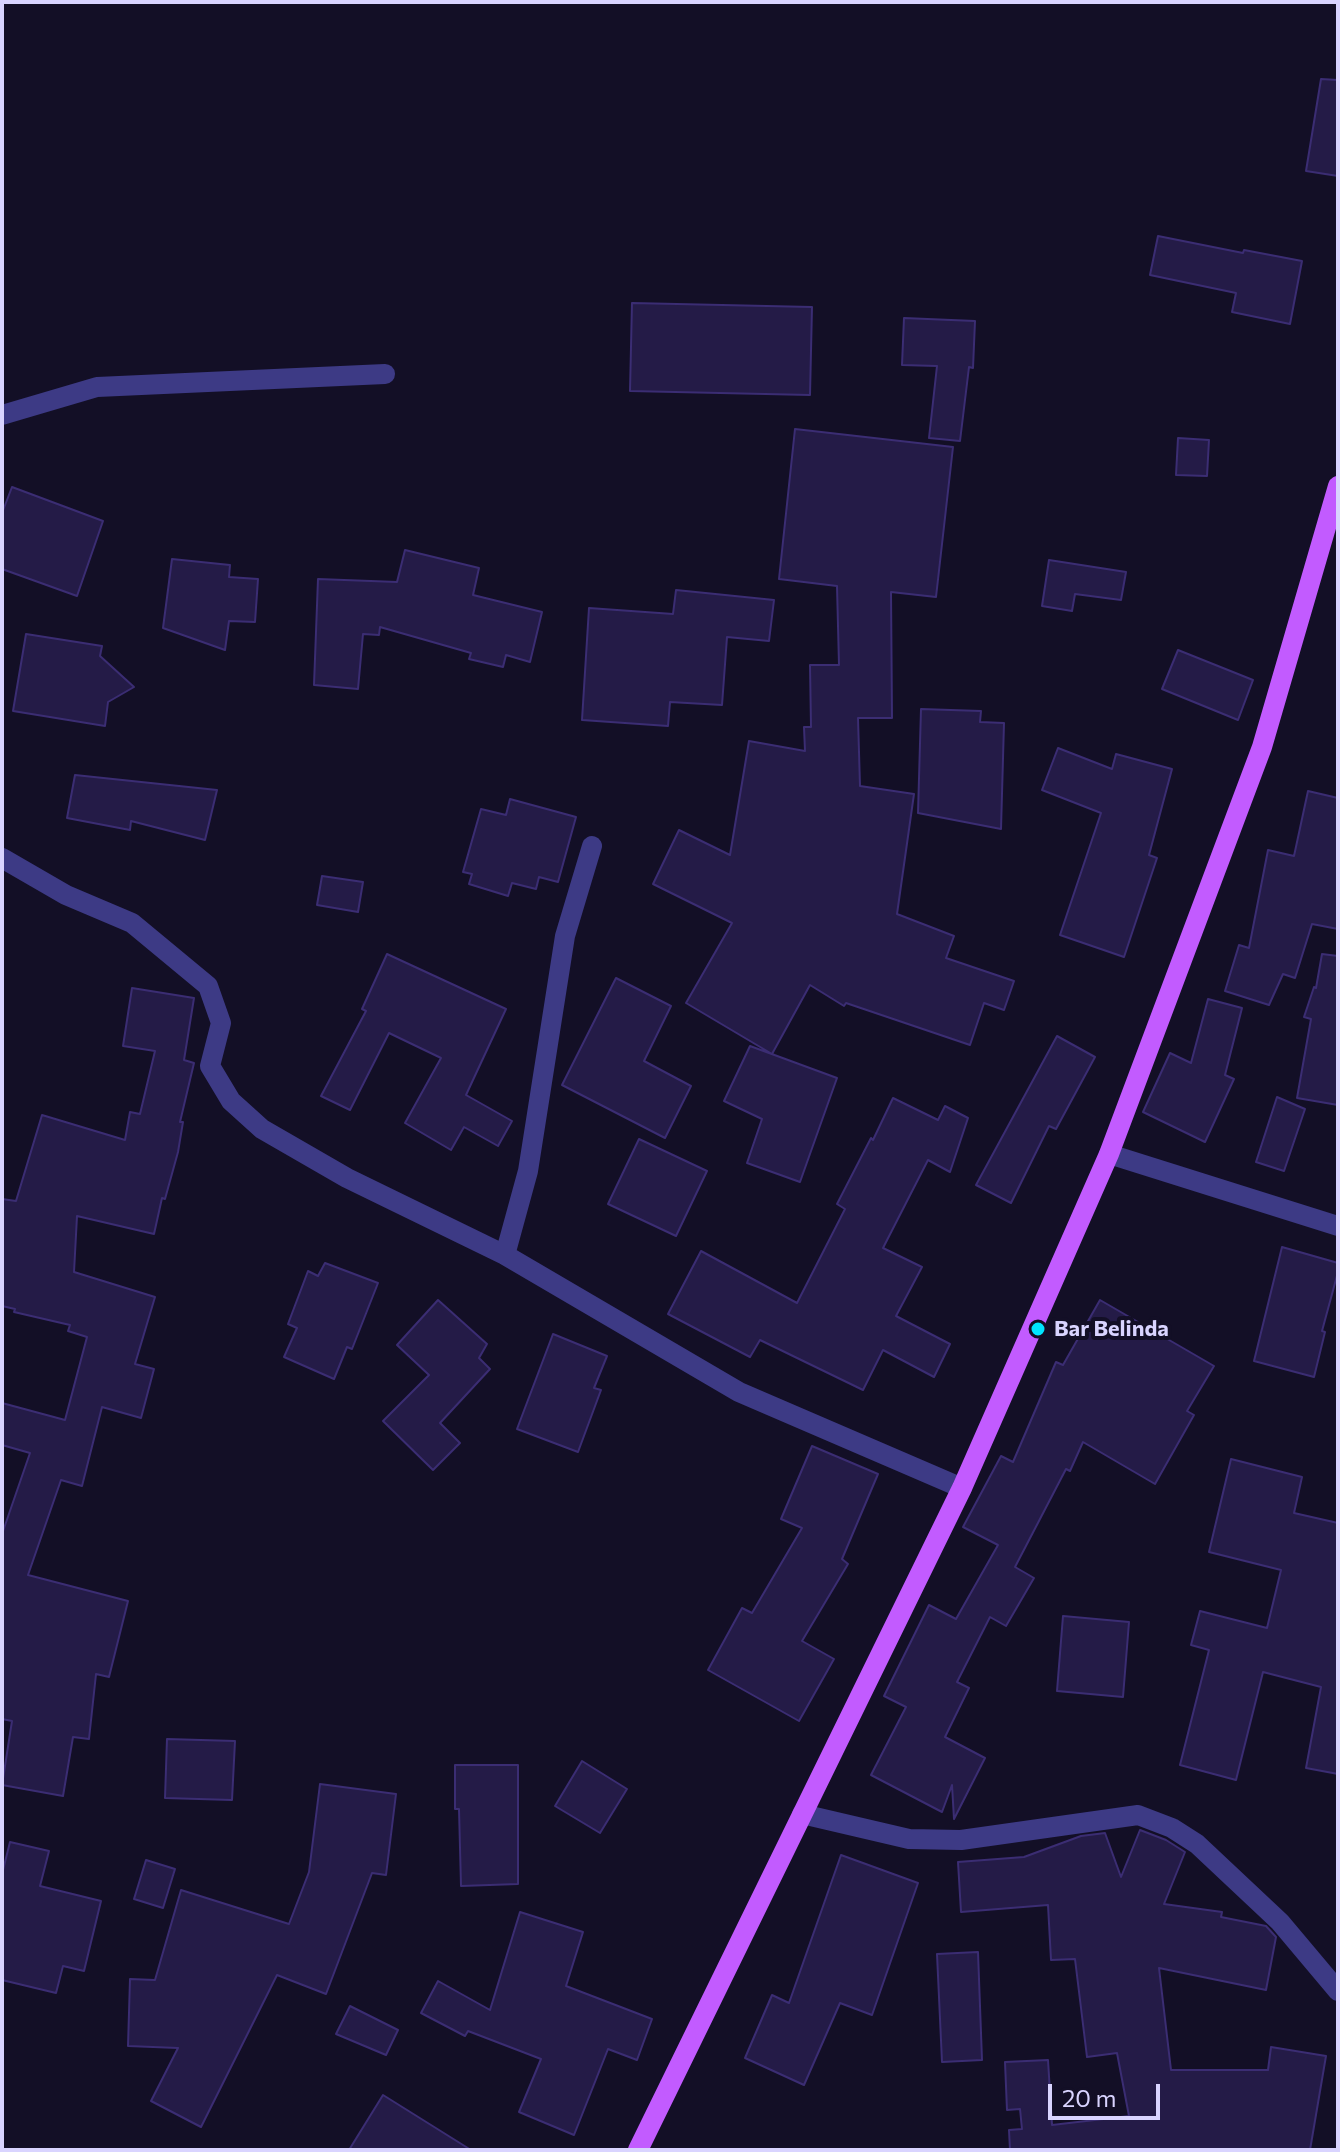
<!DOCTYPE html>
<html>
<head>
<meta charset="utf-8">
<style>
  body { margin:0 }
  #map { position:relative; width:1340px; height:2152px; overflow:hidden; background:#130f26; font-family:Commissioner,sans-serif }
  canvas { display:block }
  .frame { position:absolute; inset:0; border:4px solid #d9d4ff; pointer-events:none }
  .scale { position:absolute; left:1048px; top:2084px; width:112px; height:36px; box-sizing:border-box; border:4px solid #d9d4ff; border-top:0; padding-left:10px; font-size:24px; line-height:28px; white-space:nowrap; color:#d9d4ff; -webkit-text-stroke:6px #130f26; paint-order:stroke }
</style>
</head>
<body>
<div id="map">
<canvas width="1340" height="2152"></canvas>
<div class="frame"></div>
<div class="scale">20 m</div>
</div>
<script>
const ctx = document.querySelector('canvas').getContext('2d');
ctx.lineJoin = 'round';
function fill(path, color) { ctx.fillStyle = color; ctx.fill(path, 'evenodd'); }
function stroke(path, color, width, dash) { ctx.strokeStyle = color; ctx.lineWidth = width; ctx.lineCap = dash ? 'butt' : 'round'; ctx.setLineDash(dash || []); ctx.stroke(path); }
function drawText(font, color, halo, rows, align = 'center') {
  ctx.font = font + ' Commissioner,sans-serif'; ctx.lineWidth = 8; ctx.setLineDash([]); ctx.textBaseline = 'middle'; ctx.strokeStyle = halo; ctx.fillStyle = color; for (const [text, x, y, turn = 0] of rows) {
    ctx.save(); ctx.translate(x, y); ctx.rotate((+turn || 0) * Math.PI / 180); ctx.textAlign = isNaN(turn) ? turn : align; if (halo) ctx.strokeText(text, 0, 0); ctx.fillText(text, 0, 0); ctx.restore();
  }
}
const building = new Path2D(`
  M1321,79L1338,80V176L1306,171Z
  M1158,236L1243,253L1244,250L1302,261L1290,324L1232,312L1236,293L1150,275Z
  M632,303L812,307L810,395L630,391Z
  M904,318L975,321L973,368L969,367L960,441L929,438L937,366L902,365Z
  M795,429L953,447L936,597L891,592L892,718H858L860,786L914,794L897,914L954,936L946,958L1014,981L1004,1010L984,1003L970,1045L846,1003L844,1006L810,985L772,1054L686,1003L732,923L653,884L679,830L730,855L749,741L805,751L804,727H811L810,665H839L837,586L779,579Z
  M1178,438L1209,440L1207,476L1176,475Z
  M12,487L103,521L77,596L2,569V513Z
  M405,550L479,568L473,595L542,612L530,662L506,655L503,667L469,659L471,653L380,627L379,635L363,634L358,689L314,685L318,579L397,582Z
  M172,559L230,565L229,577L258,579L255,622L229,621L225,650L163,628Z
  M1049,560L1126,572L1121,600L1075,594L1072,611L1042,606Z
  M676,590L774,600L769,641L727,637L722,705L670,702L668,726L582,720L589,608L673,614Z
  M26,634L102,646L100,656L134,687L108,702L105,726L13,711Z
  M1178,650L1253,680L1238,720L1162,689Z
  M921,709L981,711L980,722L1004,723L1001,829L918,813Z
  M1058,748L1112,769L1116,754L1172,769L1149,855L1157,858L1124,957L1060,935L1101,813L1042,790Z
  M75,775L217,790L205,840L131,821L130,830L67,818Z
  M1308,791L1338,798V929L1312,924L1295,978L1283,974L1269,1005L1225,991L1239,945L1249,948L1268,850L1294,856Z
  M510,799L576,817L558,882L539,877L536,889L512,883L508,896L469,884L472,874L463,872L481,809L506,815Z
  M322,876L363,882L358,912L317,905Z
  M387,954L506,1009L466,1095L512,1121L498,1146L464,1127L451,1150L405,1123L441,1058L389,1033L350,1110L321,1096L366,1011L362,1009Z
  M1322,954L1338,956V1105L1297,1098L1311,1019L1304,1017L1314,987L1316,988Z
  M616,978L671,1006L644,1061L691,1086L665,1138L562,1085Z
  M132,988L194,998L184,1060L194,1063L180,1122H183L178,1152L165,1199L162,1198L154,1234L77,1216L74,1272L155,1297L135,1364L154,1369L141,1418L102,1407L82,1486L61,1480L28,1575L128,1601L109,1677L96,1674L89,1739L73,1737L63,1796L2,1785L12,1721L2,1719V1534L30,1453L2,1445V1403L65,1420L87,1337L68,1331L70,1325L14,1312L15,1309L2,1306V1199L16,1201L42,1115L125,1140L130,1112L140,1114L155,1051L123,1046Z
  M1208,999L1242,1008L1225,1075L1234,1079L1205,1142L1143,1112L1170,1053L1191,1063Z
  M1057,1036L1095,1057L1056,1129L1049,1126L1011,1203L976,1185Z
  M750,1046L837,1078L800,1182L747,1163L762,1119L724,1101Z
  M1277,1097L1305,1109L1284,1171L1256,1162Z
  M893,1098L938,1120L945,1106L968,1118L950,1172L928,1160L883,1248L922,1267L896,1316L950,1344L934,1377L883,1350L863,1390L760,1340L750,1357L668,1314L701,1251L797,1303L845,1209L837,1204L871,1138L873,1140Z
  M639,1139L707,1171L676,1236L608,1204Z
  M1282,1247L1338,1263V1272L1322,1331L1325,1332L1314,1377L1254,1361Z
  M325,1263L378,1283L352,1349L347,1347L334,1379L284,1357L297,1328L288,1324L308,1271L318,1276Z
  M438,1300L487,1344L479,1358L490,1369L440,1423L460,1443L433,1470L383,1421L429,1375L397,1345Z
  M1100,1300L1214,1366L1187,1411L1194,1415L1155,1484L1083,1442L1070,1471L1066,1469L1015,1567L1034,1578L1006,1626L990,1617L957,1682L969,1688L945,1737L985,1758L954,1819L952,1785L942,1812L871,1775L906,1707L884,1696L929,1605L956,1619L998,1545L963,1527L1001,1456L1013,1462L1056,1362L1063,1365Z
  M553,1334L607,1356L594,1388L601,1390L578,1452L517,1429Z
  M812,1446L878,1474L842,1559L848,1564L802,1641L834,1659L799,1721L708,1670L742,1608L752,1613L802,1528L781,1519Z
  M1231,1459L1302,1477L1294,1513L1338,1523V1774L1306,1768L1321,1687L1263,1672L1236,1780L1180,1765L1209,1650L1191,1645L1200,1611L1267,1628L1281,1570L1209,1552Z
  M1063,1616L1129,1622L1123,1697L1057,1691Z
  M167,1739L235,1741L232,1800L165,1798Z
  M582,1761L627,1789L600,1833L555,1806Z
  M455,1765H518V1884L461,1886L459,1809H455Z
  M320,1784L396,1794L386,1875L372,1873L326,1994L277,1975L201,2127L151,2101L178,2048L128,2046L130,1979L155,1980L181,1890L289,1924L309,1872Z
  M1140,1830L1166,1840L1185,1852L1164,1904L1222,1912L1221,1917L1266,1926L1276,1937L1266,1990L1159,1968L1171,2070H1268L1271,2047L1326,2056L1310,2150H1010L1009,2130L1022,2129L1020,2109L1007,2110L1005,2062L1048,2060L1052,2125L1129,2116L1117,2053L1087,2057L1075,1959L1051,1960L1048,1905L961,1912L958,1862L1024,1857L1081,1836L1105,1833L1121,1877Z
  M10,1842L49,1851L40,1886L101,1901L84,1971L63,1966L56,1993L2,1980V1874Z
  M841,1855L918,1883L872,2015L840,2003L804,2085L745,2058L772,1995L789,2003Z
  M146,1860L175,1869L163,1908L134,1899Z
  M520,1912L583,1932L566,1986L652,2019L637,2060L608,2049L574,2135L519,2112L541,2059L468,2031L465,2036L421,2013L438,1981L490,2010Z
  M978,1952L982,2060L942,2062L937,1954Z
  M350,2006L398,2030L386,2055L336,2034Z
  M383,2095L471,2150H349Z`);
fill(building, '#241b47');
stroke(building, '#3b2d73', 2);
stroke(new Path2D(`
  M2,415L97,387L385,374
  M2,858L66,895L132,923L208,986L221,1023L210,1066L231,1101L262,1129L347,1178L505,1255L739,1392L962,1488
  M1109,1154L1338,1226
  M505,1255L528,1171L565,936L592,846
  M802,1814L909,1839L961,1840L1138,1815L1172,1828L1197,1844L1280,1922L1338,1991`), '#3d3a85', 20);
stroke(new Path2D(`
  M638,2150L962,1488L1109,1154L1262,747L1338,486`), '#c25bff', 20);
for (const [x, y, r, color] of [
  [1038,1329,8,"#00e5ff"]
]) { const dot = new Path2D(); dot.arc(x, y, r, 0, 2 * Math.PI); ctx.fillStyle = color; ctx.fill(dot); stroke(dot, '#130f26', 3); }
drawText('bold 22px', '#d9d4ff', '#130f26', [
  ["Bar Belinda",1054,1329]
], 'left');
</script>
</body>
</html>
